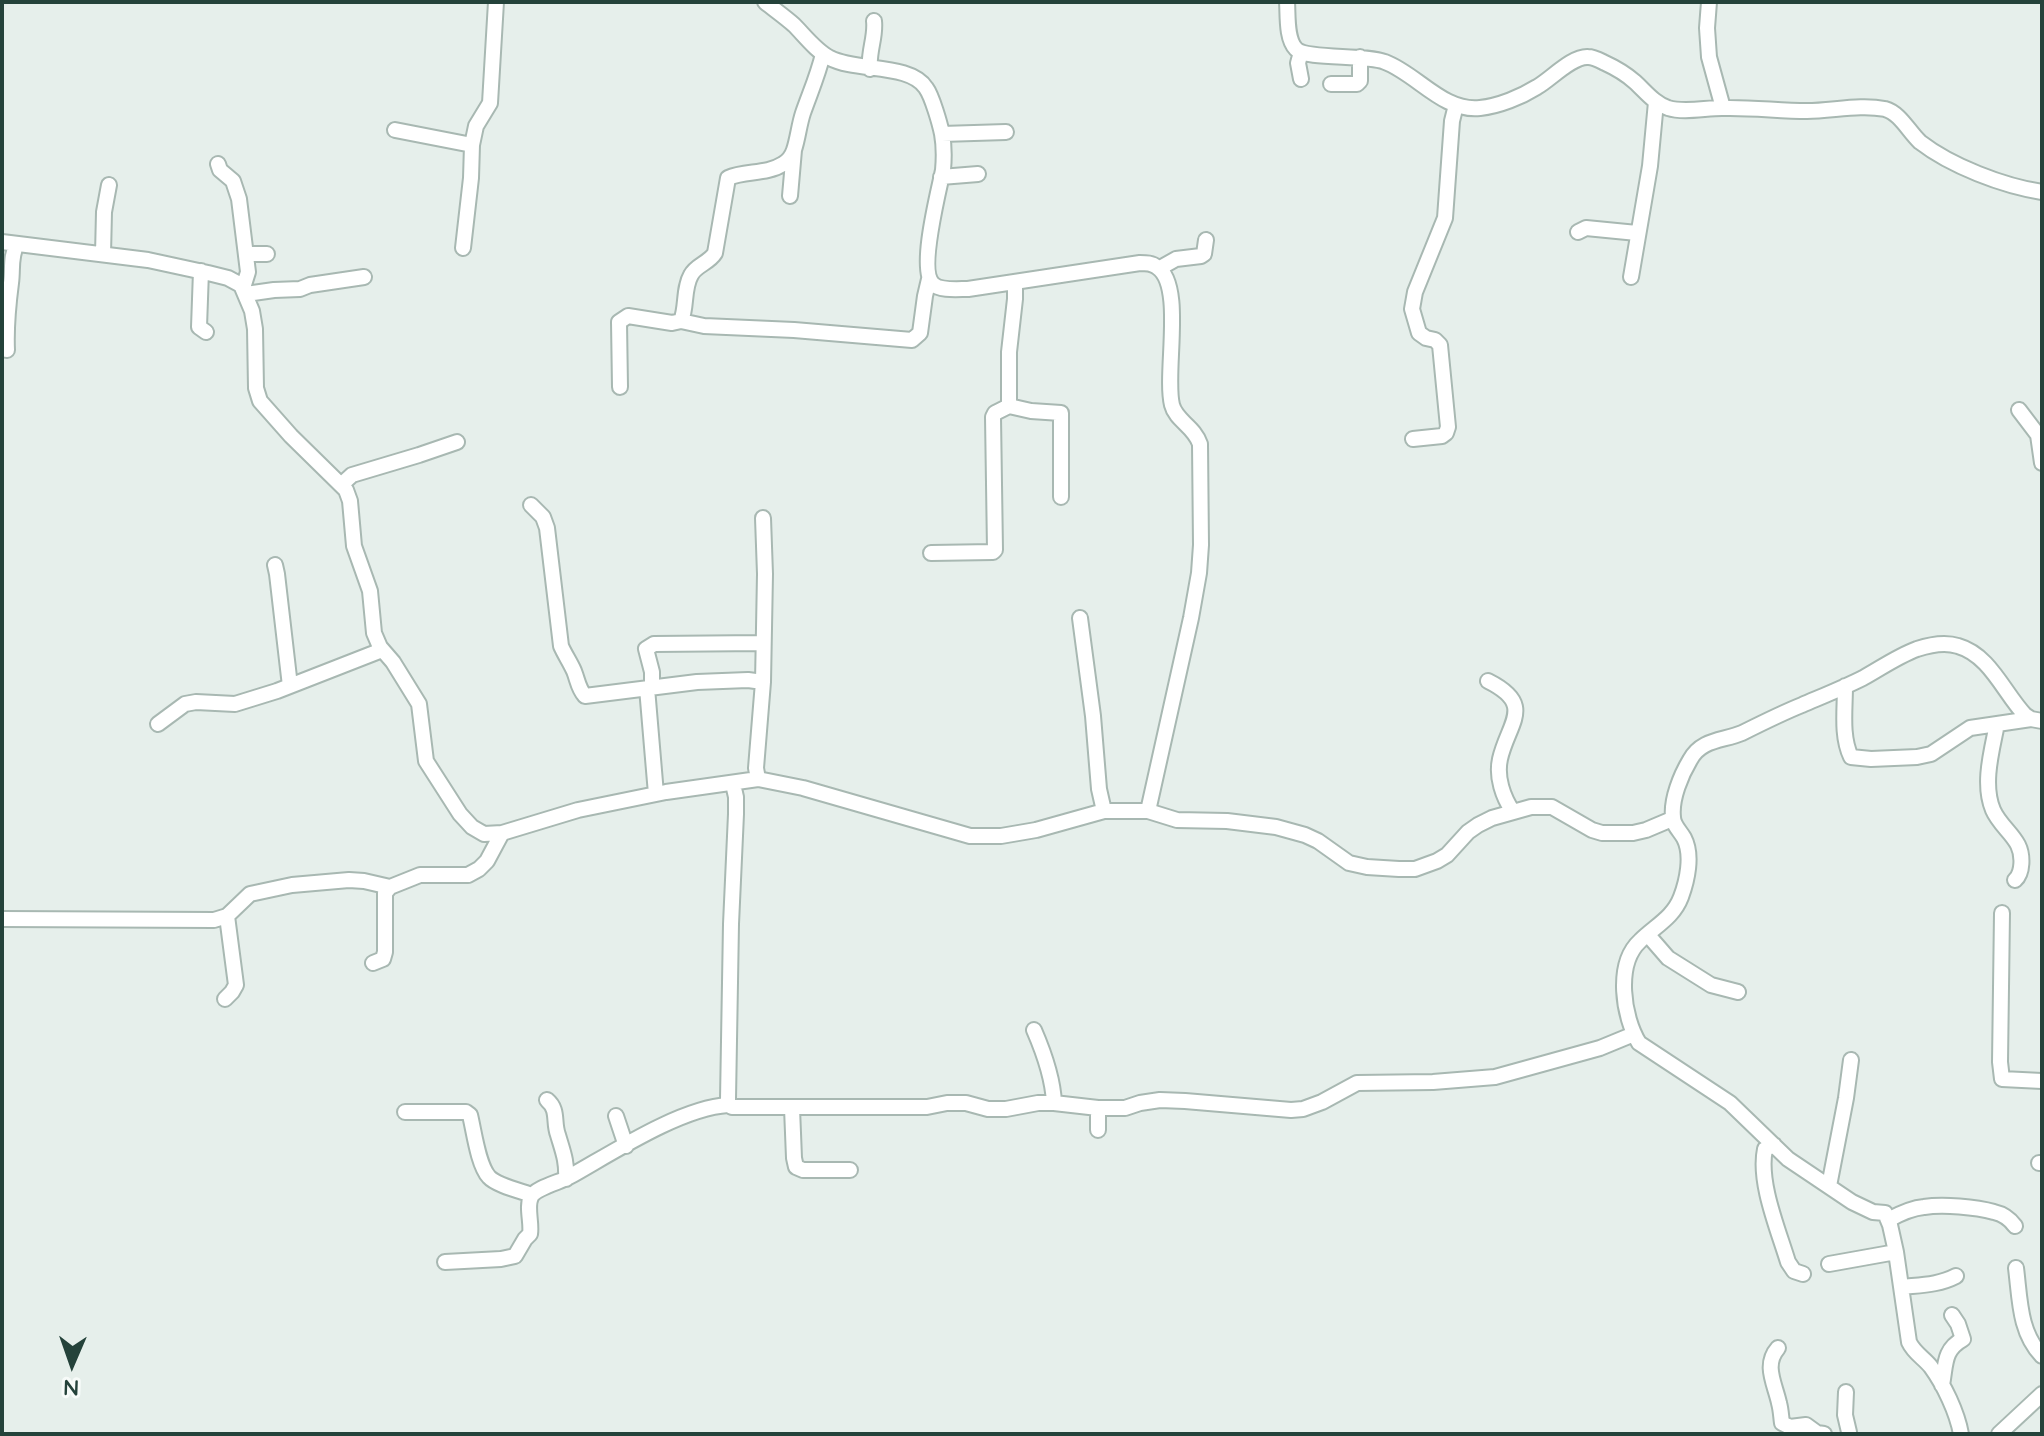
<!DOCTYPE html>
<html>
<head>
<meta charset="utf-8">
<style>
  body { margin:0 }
  #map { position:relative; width:2044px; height:1436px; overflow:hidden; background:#e6efeb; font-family:Quicksand,sans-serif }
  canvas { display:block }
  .frame { position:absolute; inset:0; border:4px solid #24423a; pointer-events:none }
  .north { position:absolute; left:32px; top:1324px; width:80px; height:80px; -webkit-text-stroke:6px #f7fbf9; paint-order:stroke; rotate:182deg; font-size:22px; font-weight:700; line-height:32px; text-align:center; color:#24423a }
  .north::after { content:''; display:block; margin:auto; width:28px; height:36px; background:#24423a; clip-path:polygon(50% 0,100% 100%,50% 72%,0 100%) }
</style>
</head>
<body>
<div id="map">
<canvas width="2044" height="1436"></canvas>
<div class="frame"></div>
<div class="north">N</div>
</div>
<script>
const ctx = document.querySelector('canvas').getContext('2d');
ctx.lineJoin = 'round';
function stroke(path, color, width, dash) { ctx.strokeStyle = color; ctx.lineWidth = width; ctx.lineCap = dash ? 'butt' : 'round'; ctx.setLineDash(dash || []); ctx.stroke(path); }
const minor = new Path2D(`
  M765,2C775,10 785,17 794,25C805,36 816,51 830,58C856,72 910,63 926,88C932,96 940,124 942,134C944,145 944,159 943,170C939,190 918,270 933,284C940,291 958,289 968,289L1140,263C1146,263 1152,263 1157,267C1185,285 1164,373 1172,405C1176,421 1194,426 1200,444L1201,545L1199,573L1191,618L1148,811
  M1287,2C1288,15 1286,39 1296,49C1306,60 1365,54 1385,62C1417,74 1443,112 1480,108C1499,106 1521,97 1537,87C1551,79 1572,56 1588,57C1594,57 1599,60 1605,63C1616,68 1626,74 1635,82C1646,92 1654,103 1668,108C1684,113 1705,108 1722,108C1751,107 1779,111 1807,111C1832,111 1860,104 1885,109C1900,113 1909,132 1920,142C1951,166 2003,186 2042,192
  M1709,2L1707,28L1709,57L1723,108
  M1301,52L1298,63L1301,79
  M870,69C868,52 876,37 874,21
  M1331,84H1357L1360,81V57
  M395,130L472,145
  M942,134L1006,132
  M218,164L220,170L233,181L239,199L248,272L243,288
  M941,177L978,174
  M790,196L794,150
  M1578,232L1586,228L1637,233
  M2,242L148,260L208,273L228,278L241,285L252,311L255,329L256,388L260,401L291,436L346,490L350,501L354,546L370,591L374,633L380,647L393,662L419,704L426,761L460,814L472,827L484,834L502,833L578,810L666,792L758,779L803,788L970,836H1001L1036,830L1104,811H1148L1177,820L1227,821L1276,827L1305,835L1318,841L1349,863L1367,867L1399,869H1415L1437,861L1447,855L1468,832L1478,825L1492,818L1531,807H1552L1592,830L1602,833H1633L1646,830L1672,819
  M463,248L471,178L472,145L476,126L490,103L496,2
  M103,254L104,212L109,185
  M246,254H267
  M1160,268L1176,259L1201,256L1204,254L1206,240
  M201,271L199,327L206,332
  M1631,277L1650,166L1656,102
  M1015,283V299L1009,352V406L1031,411L1061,413V497
  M246,294L274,290L300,289L310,285L364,277
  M681,321L704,326L794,330L912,340L920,333L925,296L929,279
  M7,350C6,327 8,306 11,283C13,270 10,256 17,244
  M620,387L619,322L628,316L672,323L681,321C687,307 683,289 691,275C696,265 709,263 715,253L728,178C745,170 766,175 783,164C788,161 792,156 794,150C798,138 799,125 803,113C810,93 818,75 823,54
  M2019,410L2038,435L2042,463
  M1413,439L1442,436L1446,433L1448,427L1440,345L1435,340L1426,338L1419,333L1412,309L1415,292L1445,218L1452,121L1456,105
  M341,485L352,475L419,455L457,442
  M531,505L543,517L547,528L561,646C565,655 570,662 574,671C578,681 578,688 585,696L697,682L748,680L763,682
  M931,553L993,552L995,550L993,417L995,413L1009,406
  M275,565L277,574L290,686
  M1080,618L1093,716L1099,789L1104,811
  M1488,681C1536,705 1508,723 1500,759C1496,777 1503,797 1513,812
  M1845,686C1845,710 1841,736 1851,757L1871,759L1917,757L1931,754L1970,728L2031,719
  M647,688L656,794
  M652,688V672L646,649L654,644L762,643
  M158,724L185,704L196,702L235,704L277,691L382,650
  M1997,724C1992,750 1982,784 1993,810C1999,824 2012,833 2018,845C2023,855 2023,873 2015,880
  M758,779L756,768L763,682L765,574L763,518
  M733,784L736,797V814L731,924L728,1099V1105L732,1107H927L947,1103H966L988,1109H1006L1038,1103H1054L1098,1108H1125L1140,1103L1160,1100L1185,1101L1291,1110L1303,1109L1322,1102L1357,1083L1433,1082L1495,1077L1600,1048L1634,1034
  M2002,913L2000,1062L2002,1079L2042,1081
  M2,919L214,920L227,916L250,894L292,885L349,880L364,881L390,887L420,875H468L479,869L487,861L502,833
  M1648,935L1668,958L1711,985L1738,992
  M373,963L383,959L385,952V893L390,887
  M225,999L232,992L236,985L227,916
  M1034,1030C1044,1053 1053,1078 1054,1103
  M547,1100C559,1110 553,1122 558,1135C563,1152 567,1161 566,1179
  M792,1108L794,1158L796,1167L803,1170H850
  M405,1112H466L470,1115C474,1131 478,1165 489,1177C496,1185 521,1191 532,1195
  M616,1116L626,1146
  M1098,1130V1108
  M1774,1145L1765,1149C1758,1182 1778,1229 1788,1262L1794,1271L1803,1274
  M2039,1163H2042
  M1829,1186L1846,1098L1851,1060
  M1888,1220C1899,1214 1911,1208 1924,1207C1943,1204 1976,1207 1994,1212C2003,1214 2010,1219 2015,1226
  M445,1262L501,1259L515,1256L525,1239L530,1234C532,1223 526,1207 531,1197C535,1188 560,1182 569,1177C612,1153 680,1108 728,1105
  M1829,1264L1896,1252
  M2016,1268C2020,1299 2019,1332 2042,1356
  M1902,1287C1920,1285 1939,1285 1956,1276
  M1778,1348C1763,1365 1775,1384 1779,1403C1781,1410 1781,1416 1782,1423L1790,1427L1806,1425L1817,1433L1824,1434
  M1942,1385C1946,1365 1943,1350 1963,1339L1958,1324L1952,1315
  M1846,1392L1845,1415L1849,1432
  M1961,1434C1957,1412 1944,1385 1931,1367C1924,1358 1914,1353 1909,1342L1896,1252L1890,1225L1885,1213L1873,1212L1852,1202L1788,1159L1730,1103L1639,1043C1623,1017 1615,964 1640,941C1655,926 1673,918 1681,897C1687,881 1693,855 1684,838C1680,831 1673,825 1673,817C1671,799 1681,775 1690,760C1701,739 1723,741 1742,733C1762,723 1782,713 1802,705C1823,696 1843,688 1863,678C1881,668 1898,656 1917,649C1929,645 1946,642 1958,646C1990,655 2004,693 2025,715L2031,719L2042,721
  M1999,1434L2042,1394`);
stroke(minor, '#a8b8b2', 18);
stroke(minor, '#fff', 14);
</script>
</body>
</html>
